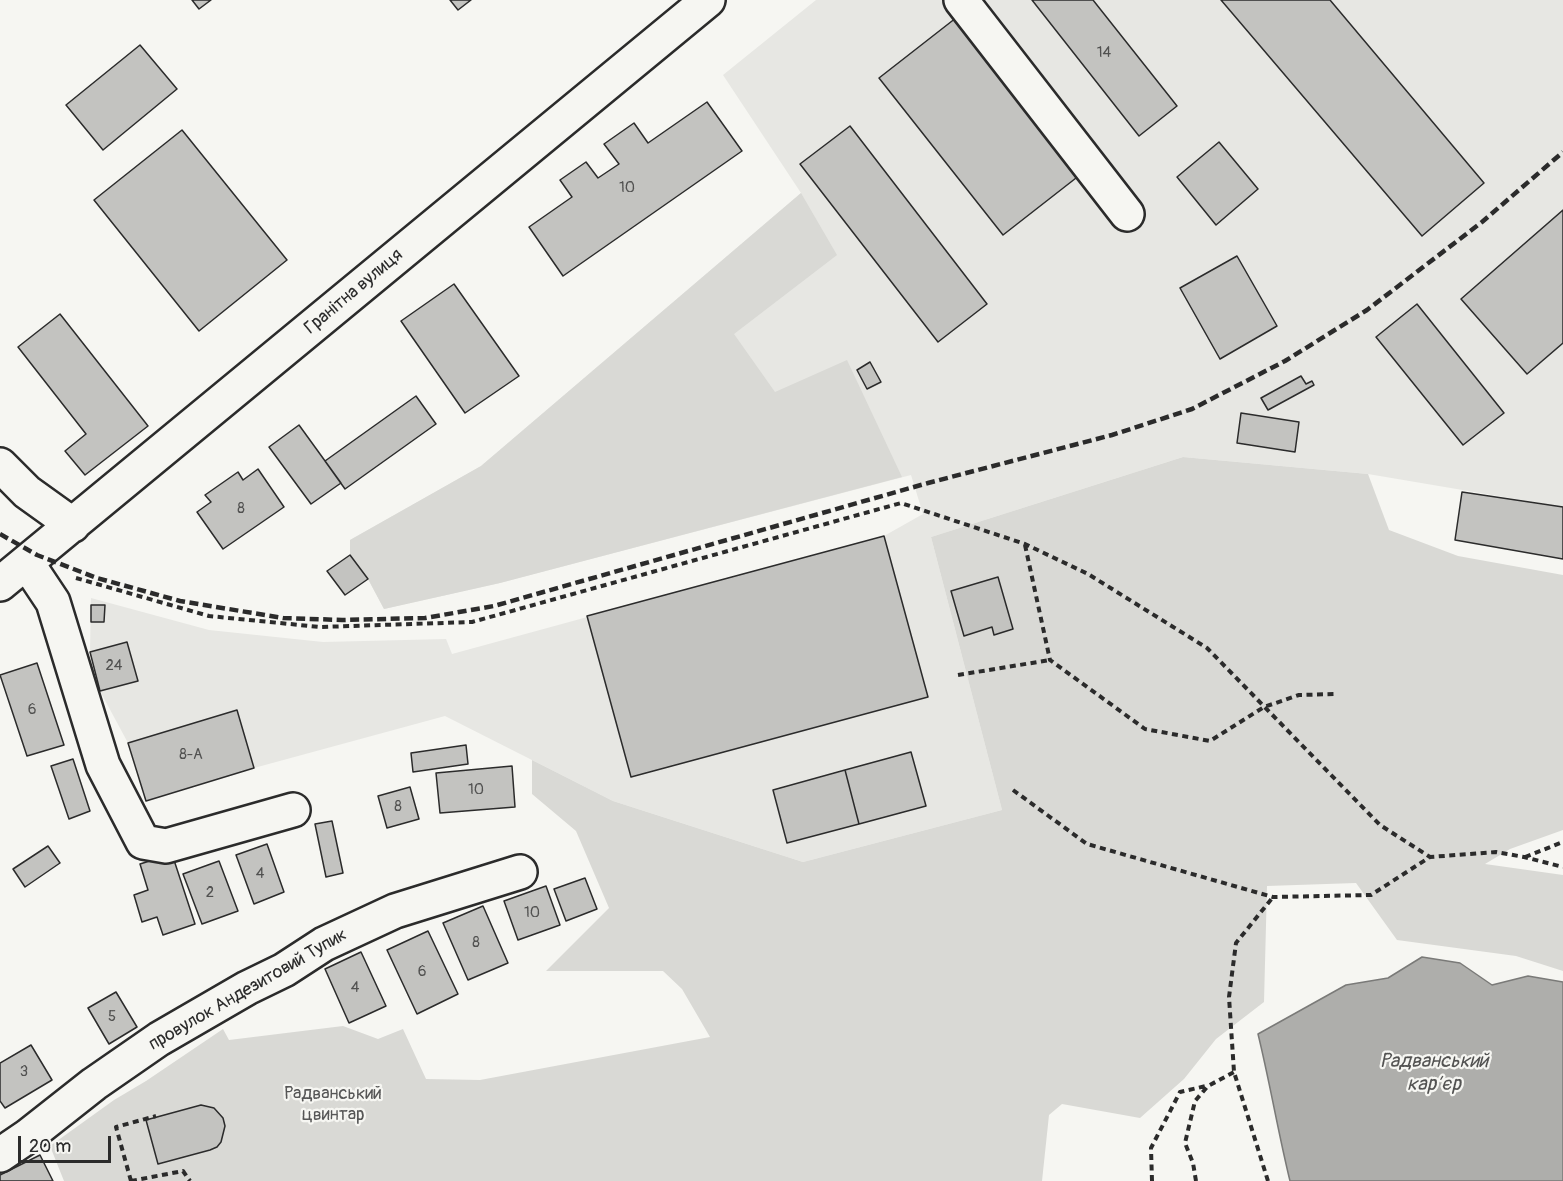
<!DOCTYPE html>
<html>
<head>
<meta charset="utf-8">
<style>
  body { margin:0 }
  #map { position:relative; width:1563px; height:1181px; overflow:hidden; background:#f6f6f2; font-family:Pangolin,sans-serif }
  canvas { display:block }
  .scale { position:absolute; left:18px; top:1136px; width:93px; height:27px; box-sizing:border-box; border:3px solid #2b2b2b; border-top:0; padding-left:8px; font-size:18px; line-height:21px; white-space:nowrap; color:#2b2b2b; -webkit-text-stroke:4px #f6f6f2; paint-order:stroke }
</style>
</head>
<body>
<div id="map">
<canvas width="1563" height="1181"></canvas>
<div class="scale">20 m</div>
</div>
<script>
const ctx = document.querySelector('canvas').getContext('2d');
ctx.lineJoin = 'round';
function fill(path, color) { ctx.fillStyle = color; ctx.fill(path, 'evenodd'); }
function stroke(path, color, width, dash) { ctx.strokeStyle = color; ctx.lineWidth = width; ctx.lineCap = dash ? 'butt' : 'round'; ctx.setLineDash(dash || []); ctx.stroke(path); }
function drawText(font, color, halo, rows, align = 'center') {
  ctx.font = font + ' Pangolin,sans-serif'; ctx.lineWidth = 4.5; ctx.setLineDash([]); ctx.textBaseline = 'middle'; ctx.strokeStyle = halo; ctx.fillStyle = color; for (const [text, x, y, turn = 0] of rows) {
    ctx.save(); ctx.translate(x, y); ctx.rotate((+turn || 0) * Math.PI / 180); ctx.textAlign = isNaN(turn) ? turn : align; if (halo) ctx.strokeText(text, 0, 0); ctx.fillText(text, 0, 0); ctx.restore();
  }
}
fill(new Path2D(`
  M816,0H1563V507L1368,474L1183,457L931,537L1002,810L803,862L613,801L445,716L254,768L146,801L128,743L100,691L90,652L91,598L209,630L323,642L446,639L452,654L884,536L923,514L911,475L500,583L384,609L368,579L350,555V540L481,466L801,193L723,75Z`), '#e7e7e3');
fill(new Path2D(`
  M801,193L837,255L734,334L775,392L847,360L902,477L500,583L384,609L368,579L350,555V540L481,466Z
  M1183,457L1368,474L1389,530L1458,556L1563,575V830L1510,849L1485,864L1563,875V971L1516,956L1397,940L1356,883L1267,886L1264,1002L1216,1039L1184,1079L1140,1118L1062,1104L1049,1115L1042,1181H64L50,1146L114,1100L146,1081L223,1029L229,1040L343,1026L378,1039L403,1029L426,1079L480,1080L710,1037L682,989L663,971H546L609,908L576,831L532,794V760L613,801L803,862L1002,810L931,537Z`), '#d9d9d5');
const water = new Path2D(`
  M1422,957L1460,963L1492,985L1528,976L1563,982V1181H1290C1278,1132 1270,1083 1258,1034L1346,985L1388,978Z`);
fill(water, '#aeaeab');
stroke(water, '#7a7a78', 1.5);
const building = new Path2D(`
  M192,0H211L199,9Z
  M450,0H471L458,10Z
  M1032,0H1093L1177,106L1139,136Z
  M1221,0H1330L1484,183L1422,236Z
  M961,14L1085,171L1003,235L879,78Z
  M140,45L177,89L103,150L66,105Z
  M707,102L742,151L563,276L529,227L572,197L560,180L586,162L598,178L619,164L604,144L634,123L648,143Z
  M850,126L987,304L938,342L800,164Z
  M182,130L287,260L199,331L94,200Z
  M1219,142L1258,189L1216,225L1177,177Z
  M1563,210V343L1527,374L1461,299Z
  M1237,256L1277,326L1220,359L1180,288Z
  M454,284L519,376L465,413L401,321Z
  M1417,304L1504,413L1463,445L1376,337Z
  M60,314L148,426L85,475L65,451L86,434L18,347Z
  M870,362L881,382L867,389L857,370Z
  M1301,376L1306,384L1312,381L1314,385L1268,410L1261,398Z
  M416,396L436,424L345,489L325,461Z
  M1241,413L1299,422L1295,452L1237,443Z
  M299,425L341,483L311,504L269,447Z
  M258,469L284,507L223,549L197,512L211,502L205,495L238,472L243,480Z
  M1462,492L1563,507V559L1455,540Z
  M884,536L928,697L631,777L587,616Z
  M350,555L368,579L345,595L327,571Z
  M998,577L1013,629L994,635L992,627L964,636L951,591Z
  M91,605H105L104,622H91Z
  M127,642L138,681L100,691L90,652Z
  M37,663L64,745L27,756L0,675Z
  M237,710L254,768L146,801L128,743Z
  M466,745L468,764L413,772L411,753Z
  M911,752L926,806L859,824L845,770Z
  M73,759L90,811L69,819L51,766Z
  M512,766L515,807L440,813L436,773Z
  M845,770L859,824L787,843L773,790Z
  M410,787L419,819L387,828L378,796Z
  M332,821L343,873L326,877L315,824Z
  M267,844L284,892L254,904L236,855Z
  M48,846L60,863L25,887L13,869Z
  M172,854L195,924L163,935L157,917L142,922L134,895L148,890L140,864Z
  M219,861L238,911L202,924L183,874Z
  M585,878L597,909L566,921L554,889Z
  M546,886L560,925L518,940L504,901Z
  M483,906L508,963L468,980L443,923Z
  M428,931L458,994L417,1014L387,950Z
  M361,952L386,1006L349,1023L325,969Z
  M116,992L137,1027L109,1044L88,1008Z
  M31,1045L52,1080L5,1108L0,1101V1063Z
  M201,1105L214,1108L223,1118L225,1126L221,1142L217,1147L210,1150L158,1164L146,1120Z
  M40,1155L53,1181H0V1175Z`);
fill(building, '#c3c3c0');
stroke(building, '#2b2b2b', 1.5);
const minor = new Path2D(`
  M961,0L1127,214
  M0,465L27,492L73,525
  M27,563L53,602L103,765L143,842L166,846L293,810
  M0,584L708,0
  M0,1155L28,1136L94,1084L159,1039L247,988L284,970L324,944L395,911L520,872`);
stroke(minor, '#2b2b2b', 38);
stroke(new Path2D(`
  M1025,545L1050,660L1145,729L1210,741L1264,707L1299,695L1336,694
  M76,578L209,616L320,627L472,622L901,503L1025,544L1088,574L1207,648L1380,825L1430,857
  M958,675L1050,660
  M1013,790L1087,844L1273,897L1371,895L1430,857L1496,852L1524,857L1563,867
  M1525,857L1563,842
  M131,1181L116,1127L156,1116
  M131,1181L183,1171L190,1181
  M1152,1181L1151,1148L1180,1092L1206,1086
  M1196,1181L1193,1163L1185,1143L1195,1101L1208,1086L1234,1072
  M1268,1181L1234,1072L1229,997L1236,943L1273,897`), '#2b2b2b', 4, [6, 4.5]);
stroke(minor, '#f6f6f2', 33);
stroke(new Path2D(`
  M0,534L37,555L97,578L180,601L283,618L342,620L425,618L494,606L928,483L1112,435L1192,409L1285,361L1367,310L1482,222L1563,152`), '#2b2b2b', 4.5, [9, 4.5]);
drawText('15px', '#515150', null, [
  ["14",1104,53],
  ["10",627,188],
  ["8",241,509],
  ["24",114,666],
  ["6",32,710],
  ["8-А",191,755],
  ["10",476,790],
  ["8",398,807],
  ["4",260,874],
  ["2",210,893],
  ["10",532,913],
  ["8",476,943],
  ["6",422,972],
  ["4",355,988],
  ["5",112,1017],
  ["3",24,1072]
]);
drawText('18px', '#2b2b2b', '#f6f6f2', [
  ["Гранітна вулиця",354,292,-40],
  ["провулок Андезитовий Тупик",248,990,-30]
]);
drawText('18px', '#565656', '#f6f6f2', [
  ["Радванський",333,1094],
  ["цвинтар",333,1115]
]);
drawText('italic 20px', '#525251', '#f6f6f2', [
  ["Радванський",1434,1062],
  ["карʼєр",1434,1085]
]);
</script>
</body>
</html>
